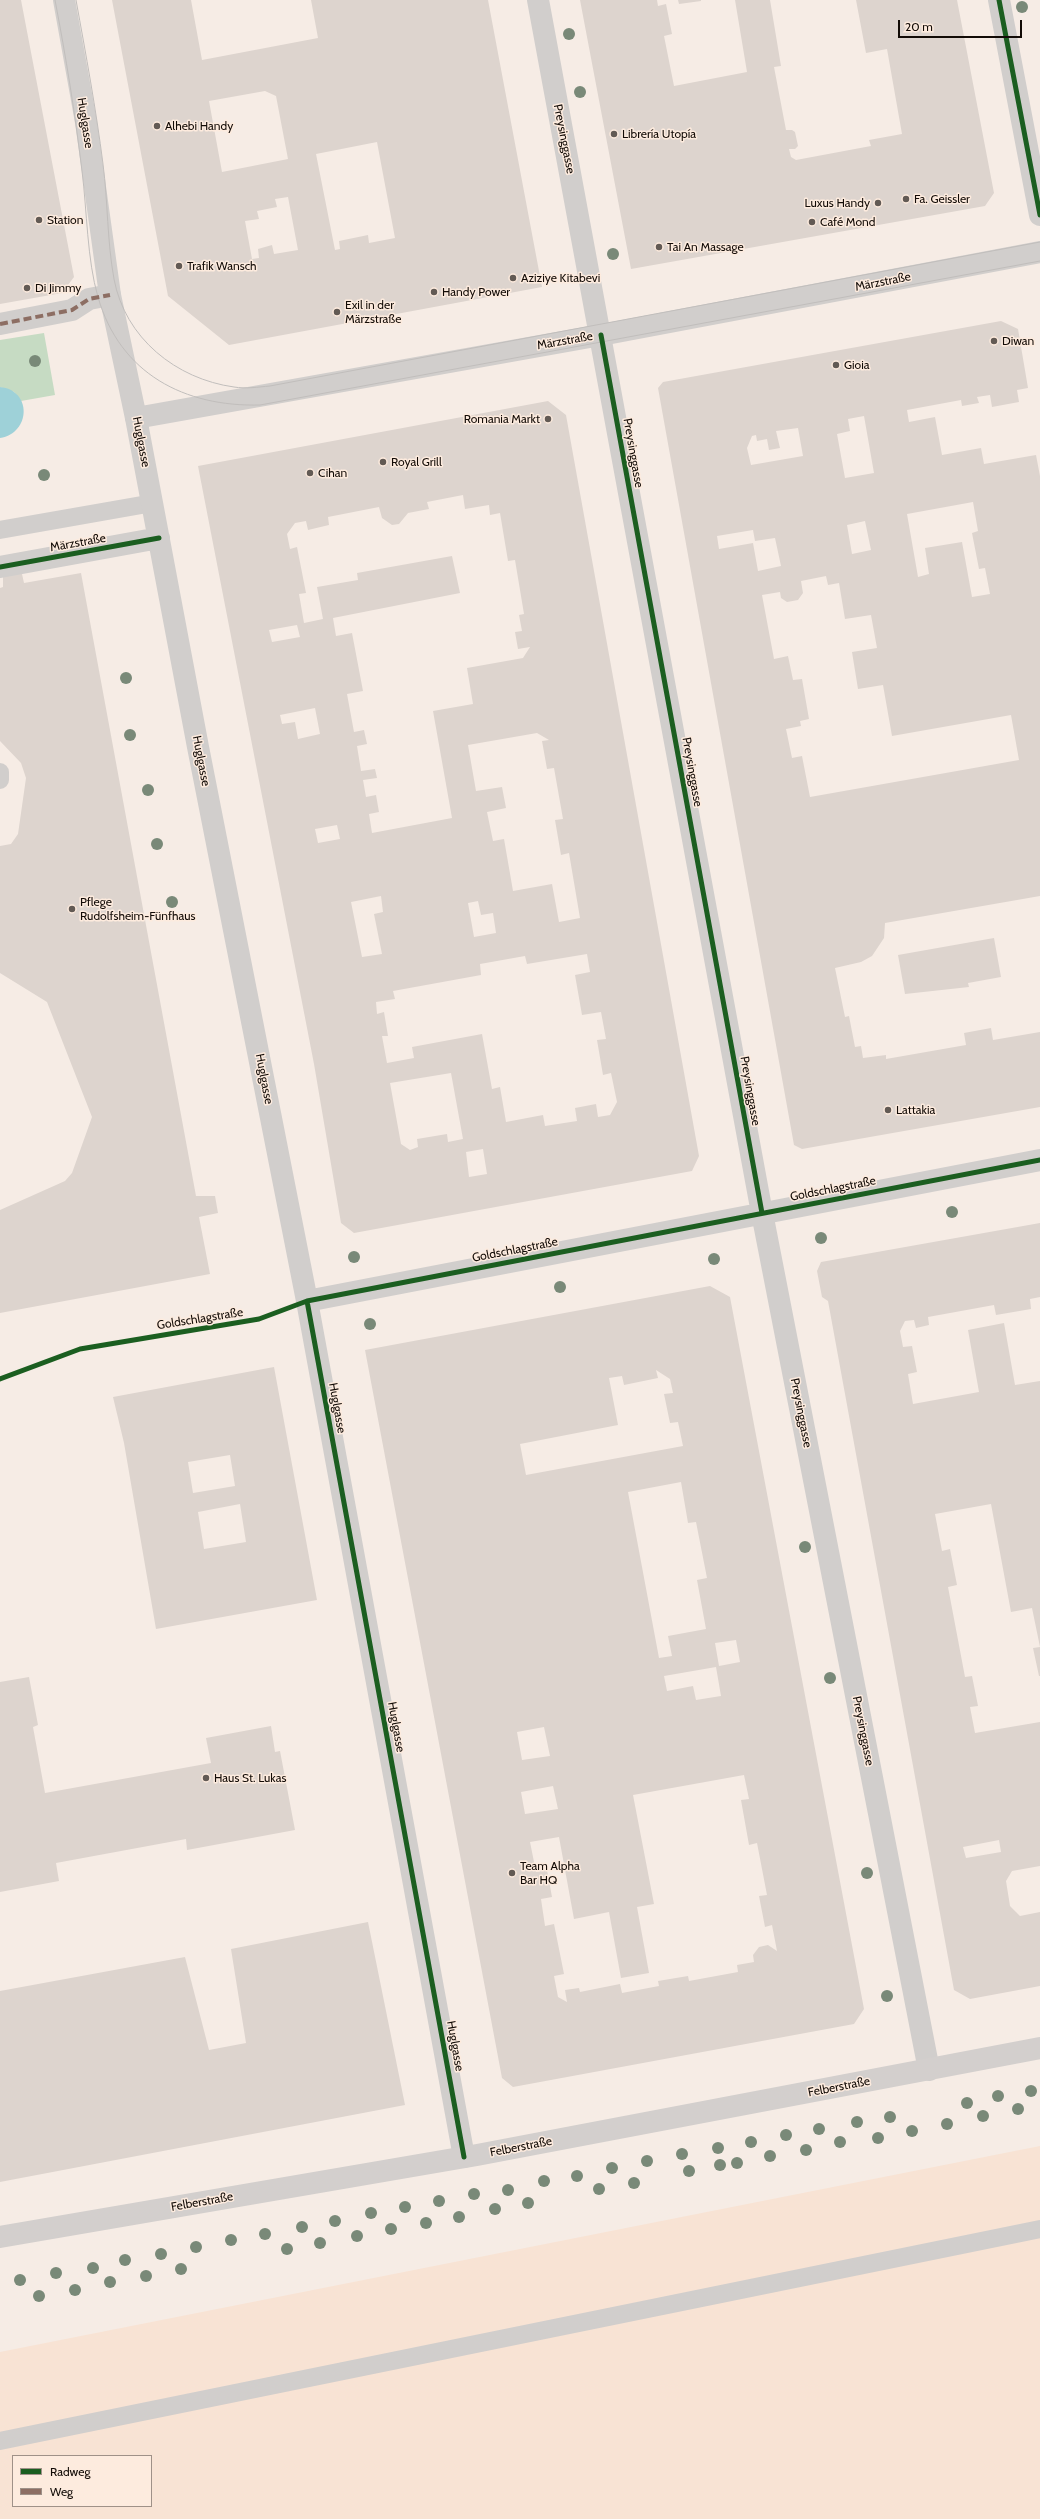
<!DOCTYPE html>
<html>
<head>
<meta charset="utf-8">
<style>
  body { margin:0 }
  #map { position:relative; width:1040px; height:2519px; overflow:hidden; background:#f6ece5; font-family:Cabin,sans-serif }
  canvas { display:block }
  .legend { position:absolute; left:12px; top:2455px; width:140px; height:52px; box-sizing:border-box; background:#fdebde; border:1px solid #9f9188; margin:0; padding:5px 7px; list-style:none; font-size:12px; color:#120b06 }
  .legend li { display:flex; align-items:center; gap:8px; height:20px }
  .legend b { width:20px; border:1px solid #9f9188 }
  .scale { position:absolute; left:898px; top:20px; width:124px; height:18px; box-sizing:border-box; border:2px solid #120b06; border-top:0; padding-left:5px; font-size:12px; line-height:14px; white-space:nowrap; color:#120b06; -webkit-text-stroke:3px #fdebde; paint-order:stroke }
</style>
</head>
<body>
<div id="map">
<canvas width="1040" height="2519"></canvas>
<ul class="legend">
<li><b style="height:5px;background:#1b5e20"></b>Radweg</li>
<li><b style="height:5px;background:#8d6e63"></b>Weg</li>
</ul>
<div class="scale">20 m</div>
</div>
<script>
const ctx = document.querySelector('canvas').getContext('2d');
ctx.lineJoin = 'round';
function fill(path, color) { ctx.fillStyle = color; ctx.fill(path, 'evenodd'); }
function stroke(path, color, width, dash) { ctx.strokeStyle = color; ctx.lineWidth = width; ctx.lineCap = dash ? 'butt' : 'round'; ctx.setLineDash(dash || []); ctx.stroke(path); }
function drawText(font, color, halo, rows, align = 'center') {
  ctx.font = font + ' Cabin,sans-serif'; ctx.lineWidth = 3; ctx.setLineDash([]); ctx.textBaseline = 'middle'; ctx.strokeStyle = halo; ctx.fillStyle = color; for (const [text, x, y, turn = 0] of rows) {
    ctx.save(); ctx.translate(x, y); ctx.rotate((+turn || 0) * Math.PI / 180); ctx.textAlign = isNaN(turn) ? turn : align; if (halo) ctx.strokeText(text, 0, 0); ctx.fillText(text, 0, 0); ctx.restore();
  }
}
fill(new Path2D(`
  M1040,2146V2519H0V2352ZM13,2456H151V2506H13Z`), '#f8e3d4');
fill(new Path2D(`
  M44,333L55,395L21,401L14,392L0,387V340Z`), '#c6dbc3');
fill(new Path2D(`
  M0,387C32,390 31,433 0,438Z`), '#9ed1d8');
fill(new Path2D(`
  M0,0H21L74,277L62,293L0,304Z
  M112,0H191L202,60L318,38L311,0H488L542,287L229,345L168,296ZM265,91L276,96L288,159L222,172L209,101ZM377,142L395,238L369,243L368,235L339,241L340,249L335,250L316,154ZM288,197L298,250L274,254L272,245L258,249L259,258L252,259L245,221L259,219L257,211L277,207L275,199Z
  M580,0H657L658,6L666,4L672,34L664,36L674,86L747,72L735,0H770L781,66L774,67L786,130H792L795,132L798,146L795,149H789L791,157L796,160L871,146L869,140L902,134L887,49L866,53L856,0H957L994,193L985,206L631,269Z
  M678,0H701V1L679,4Z
  M1001,321L1018,329L1028,388L1017,390L1019,402L992,407L990,395L977,397L979,403L962,406L961,400L907,410L909,422L935,417L942,455L981,448L984,464L1036,455L1040,476V896L885,923L884,938L872,956L861,962L835,968L845,1017L849,1016L855,1047L861,1046L863,1058L886,1055V1059L966,1045L964,1033L991,1028L993,1040L1040,1032V1107L802,1149L794,1145L658,388L663,382ZM864,416L874,473L845,478L837,434L850,431L848,419ZM798,428L803,456L751,465L747,448L752,436L756,435L757,441L767,439L769,450L780,448L776,431ZM973,502L978,531L972,533L979,569L985,568L990,594L972,597L962,542L925,548L929,574L918,577L907,514ZM865,521L871,550L852,554L847,525ZM753,530L755,541L775,538L781,566L758,571L753,543L719,549L717,536ZM826,576L828,585L839,583L845,619L871,615L877,648L852,652L858,689L883,685L892,736L1011,715L1019,760L810,797L802,756L792,758L786,729L801,726L800,721L809,719L802,679L793,680L788,656L774,659L762,595L780,592L781,598L787,602L798,600L803,593L801,581Z
  M548,401L566,415L699,1156L692,1171L354,1233L341,1223L314,1064L198,466ZM463,495L465,509L489,505L490,515L500,513L508,561L515,560L524,614L519,615L522,631L515,632L518,649L530,647L523,658L467,668L473,704L433,711L452,818L372,833L369,814L379,812L376,795L366,797L363,780L377,778L375,769L361,771L357,746L367,744L364,730L354,732L347,694L363,691L352,633L336,636L333,618L460,593L452,556L357,573L358,580L317,587L323,619L304,623L299,594L306,593L297,547L290,549L287,534L295,523L306,521L308,530L329,525L328,517L379,507L382,518L392,525L399,524L408,513L429,509L427,502ZM297,625L300,637L272,642L269,630ZM315,708L320,734L298,739L295,722L282,724L280,715ZM537,733L549,740L542,741L547,769L554,768L563,819L555,820L561,855L569,853L580,918L559,922L552,884L513,891L504,839L493,841L487,812L506,808L502,787L476,791L468,745ZM337,825L340,839L318,843L315,829ZM381,896L383,912L374,914L382,954L362,957L351,902ZM478,901L481,915L493,913L496,933L474,937L468,903ZM587,954L590,972L575,975L582,1015L601,1012L606,1039L597,1040L603,1075L611,1073L617,1102L610,1115L598,1117L596,1104L575,1108L577,1121L545,1126L543,1115L506,1122L500,1087L492,1089L482,1034L412,1047L414,1058L387,1063L382,1036H388L384,1012L377,1014L376,1002L395,999L393,991L481,975L480,964L525,956L527,964ZM451,1073L463,1139L448,1142L447,1134L417,1139L418,1147L410,1150L401,1144L390,1083ZM483,1149L487,1174L469,1177L466,1152Z
  M20,565L24,583L81,573L196,1196H215L218,1213L199,1217L210,1274L0,1313V1210L65,1181L72,1173L92,1117L47,1002L0,973V846L11,844L18,834L26,778L21,763L0,741V588L3,587V568Z
  M994,938L1001,977L968,983L969,987L905,994L898,955Z
  M1040,1223V1297L1030,1299L1031,1309L996,1315L994,1305L928,1317L929,1325L916,1328L914,1320L905,1321L900,1331L903,1347L912,1346L917,1372L908,1374L913,1404L979,1392L968,1330L1004,1323L1015,1385L1040,1381V1647L1032,1608L1011,1612L991,1504L935,1514L942,1551L950,1549L957,1585L948,1587L965,1677L972,1676L978,1706L970,1707L975,1733L1040,1722V1866L1012,1871L1006,1881L1010,1906L1020,1916L1040,1912V1986L970,1999L954,1990L828,1301L822,1297L817,1271L821,1262ZM999,1840L1001,1852L966,1858L963,1847Z
  M710,1286L730,1297L864,2009L854,2024L513,2087L502,2078L365,1350ZM656,1370L670,1379L673,1393L664,1394L670,1423L678,1422L683,1446L526,1475L520,1444L618,1425L609,1378L622,1376L624,1385L658,1378ZM681,1482L688,1523L696,1522L707,1578L697,1580L706,1629L668,1636L672,1656L659,1658L628,1492ZM736,1640L740,1662L719,1666L715,1643ZM716,1667L721,1696L696,1700L693,1686L667,1691L664,1676ZM544,1727L550,1756L522,1760L517,1732ZM744,1775L749,1799L741,1800L749,1845L757,1843L767,1895L759,1896L765,1927L772,1925L777,1951L768,1945L759,1947L753,1955L754,1962L737,1965L738,1972L689,1981L688,1976L658,1981L659,1986L622,1993L620,1984L580,1992L579,1988L565,1990L567,2002L558,1997L554,1976L564,1974L554,1924L545,1926L541,1899L552,1897L547,1870L536,1872L530,1842L559,1837L574,1919L609,1912L621,1978L649,1973L637,1907L654,1904L633,1795ZM553,1786L558,1809L525,1814L521,1792Z
  M274,1367L317,1600L156,1629L124,1443L113,1397ZM230,1455L235,1486L193,1493L188,1462ZM240,1504L246,1542L204,1549L198,1512Z
  M1040,1647V1676H1039L1033,1648Z
  M29,1677L38,1725L33,1727L45,1793L211,1763L206,1738L271,1726L275,1752L280,1751L295,1830L187,1850L186,1839L56,1863L59,1881L0,1892V1682Z
  M368,1922L405,2105L0,2182V1991L185,1957L209,2050L246,2043L231,1949Z`), '#ddd4ce');
stroke(new Path2D(`
  M0,530L153,503
  M0,772V780
  M0,2441L1040,2229`), '#d1cecc', 18);
stroke(new Path2D(`
  M0,324L72,310L89,299L110,295`), '#d1cecc', 22);
stroke(new Path2D(`
  M538,0L762,1213L929,2070
  M999,0L1040,215
  M136,418L198,747L307,1301L464,2157
  M0,567L159,538
  M307,1301L1040,1160`), '#d1cecc', 22);
stroke(new Path2D(`
  M64,0L86,122L110,295L136,418L601,335L1040,252`), '#d1cecc', 22);
stroke(new Path2D(`
  M0,2237L477,2155L1040,2048`), '#d3cfcd', 22);
stroke(new Path2D(`
  M55,0C66,57 75,113 82,171C87,210 87,260 98,297C120,374 185,407 260,405L1040,261
  M76,0C86,55 96,109 103,164C108,202 107,241 114,279C125,338 176,379 234,387C246,389 258,387 270,386L1040,242`), '#c1bebc', 1);
stroke(new Path2D(`
  M0,324L72,310L89,299L110,295`), '#8d6e63', 4, [8, 4]);
stroke(new Path2D(`
  M999,0L1040,215
  M601,335L762,1213
  M0,567L159,538
  M307,1301L464,2157
  M0,1379L80,1349L259,1319L307,1301L1040,1160`), '#1b5e20', 5);
ctx.fillStyle = '#798978';
for (const [x, y] of [
  [1022,7],
  [569,34],
  [580,92],
  [613,254],
  [35,361],
  [44,475],
  [126,678],
  [130,735],
  [148,790],
  [157,844],
  [172,902],
  [952,1212],
  [821,1238],
  [354,1257],
  [714,1259],
  [560,1287],
  [370,1324],
  [805,1547],
  [830,1678],
  [867,1873],
  [887,1996],
  [1031,2091],
  [998,2096],
  [967,2103],
  [1018,2109],
  [983,2116],
  [890,2117],
  [857,2122],
  [947,2124],
  [819,2129],
  [912,2131],
  [786,2135],
  [878,2138],
  [751,2142],
  [840,2142],
  [718,2148],
  [806,2150],
  [682,2154],
  [770,2156],
  [647,2161],
  [737,2163],
  [720,2165],
  [612,2168],
  [689,2171],
  [577,2176],
  [544,2181],
  [634,2183],
  [599,2189],
  [508,2190],
  [474,2194],
  [439,2201],
  [528,2203],
  [405,2207],
  [495,2209],
  [371,2213],
  [459,2217],
  [335,2221],
  [426,2223],
  [302,2227],
  [391,2229],
  [265,2234],
  [357,2236],
  [231,2240],
  [320,2243],
  [196,2247],
  [287,2249],
  [161,2254],
  [125,2260],
  [93,2268],
  [181,2269],
  [56,2273],
  [146,2276],
  [20,2280],
  [110,2282],
  [75,2290],
  [39,2296]
]) { ctx.beginPath(); ctx.arc(x, y, 6, 0, 2 * Math.PI); ctx.fill(); }
for (const [x, y, r, color] of [
  [157,126,4,"#625a54"],
  [614,134,4,"#625a54"],
  [906,199,4,"#625a54"],
  [878,203,4,"#625a54"],
  [39,220,4,"#625a54"],
  [812,222,4,"#625a54"],
  [659,247,4,"#625a54"],
  [179,266,4,"#625a54"],
  [513,278,4,"#625a54"],
  [27,288,4,"#625a54"],
  [434,292,4,"#625a54"],
  [337,312,4,"#625a54"],
  [994,341,4,"#625a54"],
  [836,365,4,"#625a54"],
  [548,419,4,"#625a54"],
  [383,462,4,"#625a54"],
  [310,473,4,"#625a54"],
  [72,909,4,"#625a54"],
  [888,1110,4,"#625a54"],
  [206,1778,4,"#625a54"],
  [512,1873,4,"#625a54"]
]) { const dot = new Path2D(); dot.arc(x, y, r, 0, 2 * Math.PI); ctx.fillStyle = color; ctx.fill(dot); stroke(dot, '#fdebde', 1.5); }
drawText('12px', '#120b06', '#fdebde', [
  ["Huglgasse",85,123,81],
  ["Preysinggasse",564,139,79],
  ["Märzstraße",883,282,-11],
  ["Märzstraße",565,341,-10],
  ["Huglgasse",141,442,79],
  ["Preysinggasse",633,453,80],
  ["Märzstraße",78,543,-10],
  ["Huglgasse",201,761,79],
  ["Preysinggasse",692,772,80],
  ["Huglgasse",264,1079,79],
  ["Preysinggasse",750,1091,80],
  ["Goldschlagstraße",833,1189,-11],
  ["Goldschlagstraße",515,1250,-11],
  ["Goldschlagstraße",200,1319,-9],
  ["Huglgasse",337,1408,80],
  ["Preysinggasse",801,1413,79],
  ["Huglgasse",396,1727,80],
  ["Preysinggasse",863,1731,79],
  ["Huglgasse",455,2046,80],
  ["Felberstraße",839,2087,-11],
  ["Felberstraße",521,2147,-11],
  ["Felberstraße",202,2202,-10]
]);
drawText('12px', '#120b06', '#fdebde', [
  ["Alhebi Handy",165,126],
  ["Librería Utopía",622,134],
  ["Fa. Geissler",914,199],
  ["Luxus Handy",870,203,"right"],
  ["Station",47,220],
  ["Café Mond",820,222],
  ["Tai An Massage",667,247],
  ["Trafik Wansch",187,266],
  ["Aziziye Kitabevi",521,278],
  ["Di Jimmy",35,288],
  ["Handy Power",442,292],
  ["Exil in der",345,305],
  ["Märzstraße",345,319],
  ["Diwan",1002,341],
  ["Gioia",844,365],
  ["Romania Markt",540,419,"right"],
  ["Royal Grill",391,462],
  ["Cihan",318,473],
  ["Pflege",80,902],
  ["Rudolfsheim-Fünfhaus",80,916],
  ["Lattakia",896,1110],
  ["Haus St. Lukas",214,1778],
  ["Team Alpha",520,1866],
  ["Bar HQ",520,1880]
], 'left');
</script>
</body>
</html>
